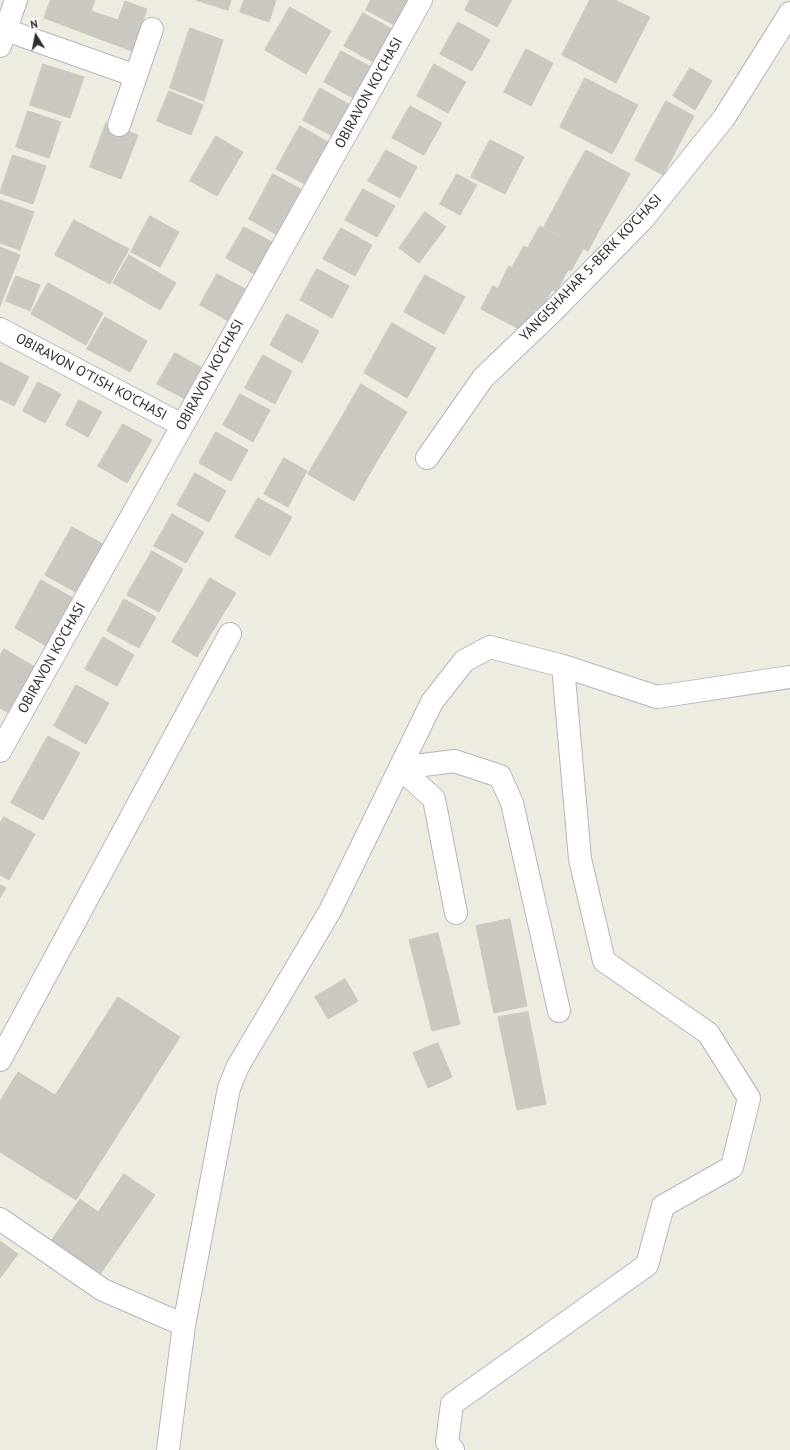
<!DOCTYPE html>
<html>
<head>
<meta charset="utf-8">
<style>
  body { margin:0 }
  #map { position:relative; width:790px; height:1450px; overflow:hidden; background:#eeece1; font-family:"PT Sans",sans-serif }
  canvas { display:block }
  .north { position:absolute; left:16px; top:16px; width:40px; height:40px; -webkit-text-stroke:3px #fff; paint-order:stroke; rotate:350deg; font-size:11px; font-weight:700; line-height:16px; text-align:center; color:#2e2e2e }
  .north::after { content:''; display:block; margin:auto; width:14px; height:18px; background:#2e2e2e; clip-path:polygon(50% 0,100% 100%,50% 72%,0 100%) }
</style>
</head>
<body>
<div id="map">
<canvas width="790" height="1450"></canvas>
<div class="north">N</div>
</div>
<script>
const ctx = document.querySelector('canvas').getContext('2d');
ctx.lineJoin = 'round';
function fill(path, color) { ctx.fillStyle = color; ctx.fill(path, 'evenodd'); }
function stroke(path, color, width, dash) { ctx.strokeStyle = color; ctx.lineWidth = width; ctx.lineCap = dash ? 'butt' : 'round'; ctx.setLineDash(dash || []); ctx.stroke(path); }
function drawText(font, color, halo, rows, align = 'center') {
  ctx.font = font + ' "PT Sans",sans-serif'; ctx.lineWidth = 3.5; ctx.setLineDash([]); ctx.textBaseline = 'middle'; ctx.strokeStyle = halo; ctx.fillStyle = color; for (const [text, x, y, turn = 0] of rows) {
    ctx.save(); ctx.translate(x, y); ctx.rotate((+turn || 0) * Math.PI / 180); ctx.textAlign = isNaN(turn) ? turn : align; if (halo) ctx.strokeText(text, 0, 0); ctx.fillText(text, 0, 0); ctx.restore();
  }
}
const building = new Path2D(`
  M51,0H95L91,11L118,20L125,1L147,9L132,51L44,18Z
  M196,0H231L228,10Z
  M244,0H276L269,22L240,12Z
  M371,0H411L396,26L366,10Z
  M470,0H512L497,27L465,10Z
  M590,0H615L650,17L616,83L562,55Z
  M290,7L331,31L306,74L265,50Z
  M363,13L394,30L375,63L344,46Z
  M458,22L490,40L472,71L440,54Z
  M190,28L223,40L204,101L170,88Z
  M526,49L553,63L531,106L504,92Z
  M341,51L373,68L355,99L324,82Z
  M43,64L84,77L70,118L30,105Z
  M434,64L466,82L448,113L417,96Z
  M690,68L712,81L695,110L673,96Z
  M585,78L638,105L612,154L560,127Z
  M320,88L352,106L334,137L303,120Z
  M169,91L203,105L191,135L157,121Z
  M666,101L694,116L663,175L635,160Z
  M410,106L442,123L424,155L392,138Z
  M28,111L61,122L49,158L16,147Z
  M106,123L138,135L121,179L90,167Z
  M300,126L330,143L307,185L276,169Z
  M216,136L243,152L217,196L190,181Z
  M490,140L524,157L505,194L471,177Z
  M386,150L417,167L400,198L368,181Z
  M586,150L630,174L609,212L565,188Z
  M13,155L46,166L33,204L0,193Z
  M273,174L304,191L279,236L249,219Z
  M457,174L477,185L460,215L440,204Z
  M565,188L609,212L588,251L544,227Z
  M363,189L395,206L377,237L345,220Z
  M0,200L34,212L20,250L0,243Z
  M425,212L446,227L419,263L399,248Z
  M150,216L179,232L160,267L131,252Z
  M74,220L129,249L110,284L55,255Z
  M540,226L583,249L571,271L528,248Z
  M244,227L276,244L258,276L226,258Z
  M341,228L372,245L355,276L323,259Z
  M524,246L568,270L556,292L512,268Z
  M0,247L20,255L0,306Z
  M129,255L176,283L160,310L113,283Z
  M509,266L552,290L540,312L498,289Z
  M317,269L349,286L332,318L300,300Z
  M217,274L249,291L232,323L200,305Z
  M425,275L465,297L444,334L404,312Z
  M16,276L40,285L30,311L6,301Z
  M48,283L103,313L86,345L31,314Z
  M493,286L535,309L523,331L481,309Z
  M287,314L319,331L302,363L270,345Z
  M105,317L147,341L130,372L87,349Z
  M392,323L436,348L407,398L364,373Z
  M175,353L206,370L189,401L157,384Z
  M263,355L292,371L275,404L245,388Z
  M0,362L29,377L14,406L0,399Z
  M38,382L61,394L45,423L23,411Z
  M361,384L407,412L380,456L335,429Z
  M240,394L270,410L253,442L223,425Z
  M79,400L102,412L88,437L66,425Z
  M123,424L152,440L127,483L98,466Z
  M335,429L380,456L354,501L308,474Z
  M216,432L248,450L231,481L199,463Z
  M284,458L307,471L288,507L264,494Z
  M195,473L226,491L209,522L177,505Z
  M258,498L292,517L270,556L235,537Z
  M172,514L204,532L186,563L154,546Z
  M72,527L103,544L77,593L45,575Z
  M152,551L183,569L159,612L127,595Z
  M210,578L236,593L197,657L172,642Z
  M41,580L73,598L46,646L15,628Z
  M124,599L156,617L139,648L107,631Z
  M103,637L134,655L117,686L85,669Z
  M4,649L35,667L9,713L0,708V656Z
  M76,685L109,703L86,744L54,726Z
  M48,736L80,753L43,820L11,803Z
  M4,817L35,834L9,880L0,875V823Z
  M0,885L6,888L0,898Z
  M510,919L527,1006L494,1013L476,926Z
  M438,933L460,1024L432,1031L409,940Z
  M345,979L358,1001L328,1019L315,997Z
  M118,997L180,1037L76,1200L0,1152V1101L18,1072L55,1095Z
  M528,1012L546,1104L517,1110L498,1017Z
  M438,1043L452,1077L428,1088L413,1053Z
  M124,1174L155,1195L99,1276L50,1242L80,1199L98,1212Z
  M0,1241L18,1254L0,1278Z`);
fill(building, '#cac8c0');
stroke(building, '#cac8ba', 1);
const minor = new Path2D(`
  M6,30L136,76
  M0,46L16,0
  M119,125L152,29
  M0,329L182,425
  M427,458L483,378L555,309L643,219L724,118L790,13
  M0,751L421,0
  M456,913L434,799L400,768L454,761L500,776L512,803L559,1011
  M0,1060L230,634
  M0,1219L103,1290L184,1325
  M168,1450L184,1325L229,1088L238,1066L330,911L432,702L464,661L490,647L563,666L657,697L790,677
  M453,1450L447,1442L452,1404L647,1265L663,1206L732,1167L749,1098L708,1033L604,961L580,859L563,666`);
stroke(minor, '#b5b4c0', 24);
stroke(minor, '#fff', 22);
drawText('14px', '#2e2e2e', '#fff', [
  ["OBIRAVON KO'CHASI",369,93,-61],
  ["YANGISHAHAR 5-BERK KO'CHASI",591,268,-46],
  ["OBIRAVON KO'CHASI",210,375,-61],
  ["OBIRAVON O'TISH KO'CHASI",91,377,28],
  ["OBIRAVON KO'CHASI",52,658,-61]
]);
</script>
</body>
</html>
